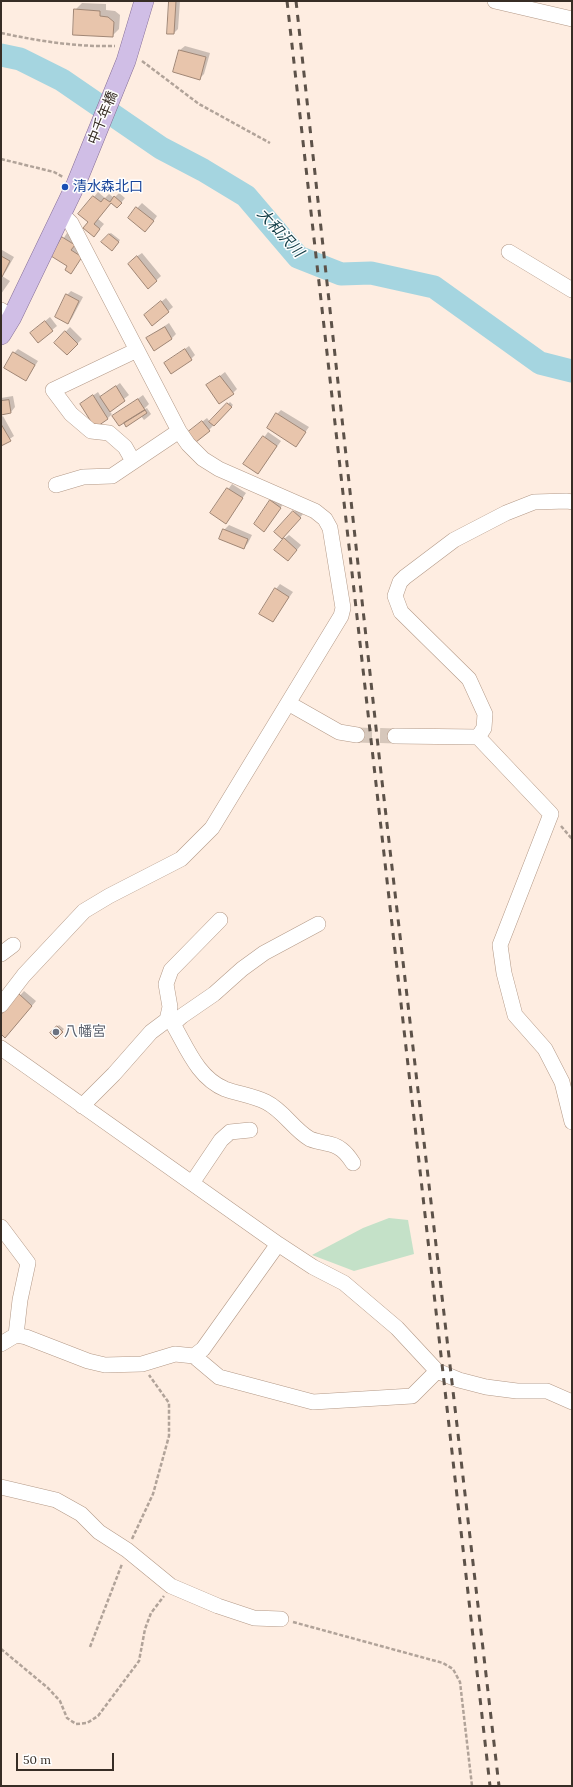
<!DOCTYPE html>
<html>
<head>
<meta charset="utf-8">
<style>
  body { margin:0 }
  #map { position:relative; width:573px; height:1787px; overflow:hidden; background:#feede1; font-family:Lora,serif }
  canvas { display:block }
  .frame { position:absolute; inset:0; border:2px solid #372d25; pointer-events:none }
  .scale { position:absolute; left:16px; top:1753px; width:98px; height:18px; box-sizing:border-box; border:2px solid #372d25; border-top:0; padding-left:5px; font-size:12px; line-height:14px; white-space:nowrap; color:#372d25; -webkit-text-stroke:3px #fefefe; paint-order:stroke }
</style>
</head>
<body>
<div id="map">
<canvas width="573" height="1787"></canvas>
<div class="frame"></div>
<div class="scale">50 m</div>
</div>
<script>
const ctx = document.querySelector('canvas').getContext('2d');
ctx.lineJoin = 'round';
function fill(path, color) { ctx.fillStyle = color; ctx.fill(path, 'evenodd'); }
function stroke(path, color, width, dash) { ctx.strokeStyle = color; ctx.lineWidth = width; ctx.lineCap = dash ? 'butt' : 'round'; ctx.setLineDash(dash || []); ctx.stroke(path); }
function drawText(font, color, halo, rows, align = 'center') {
  ctx.font = font + ' Lora,"Noto Sans JP",serif'; ctx.lineWidth = 3; ctx.setLineDash([]); ctx.textBaseline = 'middle'; ctx.strokeStyle = halo; ctx.fillStyle = color; for (const [text, x, y, turn = 0] of rows) {
    ctx.save(); ctx.translate(x, y); ctx.rotate((+turn || 0) * Math.PI / 180); ctx.textAlign = isNaN(turn) ? turn : align; if (halo) ctx.strokeText(text, 0, 0); ctx.fillText(text, 0, 0); ctx.restore();
  }
}
fill(new Path2D(`
  M389,1218L408,1220L414,1254L354,1271L312,1255L363,1228Z`), '#c4e1c8');
fill(new Path2D(`
  M170,1H180L178,29L174,33Z
  M82,3L106,4V10L115,11L120,15L119,29L112,36L75,10Z
  M185,46L210,53L204,74L199,79L174,71L180,50Z
  M98,192L105,198L109,194L114,198L119,193L125,198L121,203L112,202L98,219L104,224L94,236L89,222L80,214Z
  M142,203L157,216L150,226L129,217Z
  M67,233L78,240L85,252L71,272L69,266L52,256Z
  M111,233L120,240L114,248L109,234Z
  M2,250L14,257L6,271L2,276L10,281L1,294Z
  M142,253L161,276L148,288L133,259Z
  M71,291L83,297L72,318L68,323L67,295Z
  M166,298L173,307L153,324L145,315Z
  M50,317L57,326L52,330L31,333Z
  M169,323L176,334L171,339L147,338Z
  M70,327L82,339L67,354L55,343Z
  M189,346L195,355L191,359L165,364Z
  M18,349L38,361L26,380L14,353Z
  M225,372L237,389L233,393L207,386Z
  M120,383L129,395L109,411L112,414L107,419L81,404L98,392L101,397Z
  M143,395L149,404L143,410L147,408L151,414L149,416L144,420L141,416L125,423L128,420L114,416Z
  M13,396L15,407L11,412L1,414V398Z
  M230,402L233,405L209,430L194,428L207,418L210,422Z
  M281,410L309,427L296,445L277,414Z
  M3,416L14,436L1,445V417Z
  M268,432L281,441L262,468L245,464Z
  M232,484L246,493L226,522L211,513Z
  M275,497L284,503L264,530L271,501Z
  M298,507L304,513L286,533L294,512Z
  M229,525L252,535L248,543L244,548L224,530Z
  M289,535L301,545L292,556L284,539Z
  M280,584L293,592L272,621L276,589Z
  M24,991L36,1001L10,1032L1,1033V1017Z
  M59,1025L64,1029L56,1038L51,1033Z`), '#0003');
stroke(new Path2D(`
  M1,55L20,59L62,80L161,148L203,170L246,196L298,257L341,274L371,273L434,287L540,363L572,371`), '#a5d5e0', 23);
const building = new Path2D(`
  M169,1H176L174,34H167Z
  M74,9L100,11V16L108,17L114,22L113,37L73,35Z
  M179,50L206,57L200,80L173,72Z
  M93,196L101,202L104,198L110,202L114,196L122,203L117,208L111,203L94,224L100,229L94,237L83,228L88,222L78,214Z
  M136,207L154,221L145,232L128,218Z
  M109,234L119,242L112,251L101,242Z
  M62,237L75,245L71,250L82,257L71,274L65,270L67,266L51,256Z
  M1,256L10,261L2,277L1,276Z
  M137,256L157,281L148,289L128,264Z
  M66,294L79,301L68,324L55,317Z
  M161,301L169,312L152,326L144,315Z
  M45,321L53,331L38,343L30,333Z
  M165,327L172,339L154,351L146,338Z
  M65,331L78,344L67,355L54,343Z
  M185,349L192,360L171,374L164,363Z
  M13,352L35,365L26,381L4,368Z
  M220,376L234,394L219,404L206,385Z
  M116,386L125,401L110,412L100,397Z
  M93,395L108,419L95,428L80,404Z
  M138,399L145,410L119,426L112,416Z
  M9,400L11,413L1,415V401Z
  M227,403L232,407L214,426L209,422Z
  M145,410L147,413L126,427L124,423Z
  M276,413L306,432L296,447L267,428Z
  M202,421L210,431L196,442L188,432Z
  M1,424L11,441L1,446Z
  M263,436L277,446L258,474L243,464Z
  M227,488L243,498L226,524L210,513Z
  M270,500L281,508L264,532L254,524Z
  M293,511L301,518L282,539L274,532Z
  M223,529L248,539L244,549L219,539Z
  M284,538L297,550L288,561L274,550Z
  M275,588L289,597L273,622L259,614Z
  M19,994L32,1006L5,1038L1,1034V1015Z
  M57,1026L63,1032L56,1039L50,1033Z`);
fill(building, '#e8c5ac');
stroke(building, '#a08675', 1);
stroke(new Path2D(`
  M357,735L395,736`), '#d6c7bb', 15, [15, 8]);
const minor = new Path2D(`
  M495,1L572,19
  M509,252L572,290
  M1,310L12,317
  M133,461L125,447L109,433L91,431L71,414L53,390L137,350
  M56,485L83,477L112,476L179,431
  M288,703L339,732L357,735
  M395,736L478,737L551,814L500,945L504,973L515,1015L545,1049L562,1082L572,1122
  M478,737L484,728L485,714L469,679L401,612L395,596L400,582L405,577L454,540L506,513L534,502L567,501L572,502
  M1,954L13,945
  M1,1005L24,975L84,911L109,896L181,859L212,828L341,616L343,608L330,528L325,519L315,511L219,469L203,459L188,444L179,431L71,223L62,214
  M167,1020L170,1007L166,984L171,970L220,920
  M173,1024L182,1016L214,994L242,969L264,953L318,924
  M1,1048L278,1244L313,1267L344,1283L397,1328L437,1371L459,1380L486,1387L517,1391H547L572,1402
  M82,1106L114,1074L151,1032L167,1020L173,1024C187,1048 198,1078 225,1089C239,1094 254,1096 266,1102C284,1111 293,1129 310,1139C315,1141 320,1142 325,1143C339,1145 346,1152 353,1163
  M192,1183L221,1140L230,1132L250,1130
  M1,1227L28,1263L20,1300L16,1335
  M1,1344L16,1335L26,1337L88,1361L105,1365L142,1364L175,1354L194,1356L219,1377L313,1402L412,1396L437,1371
  M194,1356L203,1349L278,1244
  M1,1487L56,1500L81,1514L99,1532L127,1550L171,1586L218,1606L254,1618L281,1619`);
const major = new Path2D(`
  M1,335L12,317L76,184L126,61L144,1`);
stroke(minor, '#b39987', 16);
stroke(major, '#866f97', 20);
stroke(new Path2D(`
  M1,33C39,41 76,47 115,46
  M142,61L199,104L270,143
  M1,159L54,172L63,177
  M561,826L572,839
  M132,1539L153,1494L169,1436V1403L149,1375
  M293,1622L443,1663L453,1669L460,1682L472,1786
  M90,1647L122,1564
  M1,1649L48,1688L60,1701L67,1718L76,1724L87,1723L98,1716L139,1661L145,1629L151,1613L164,1596`), '#b1a399', 2.5, [4, 2]);
stroke(minor, '#fff', 15);
stroke(major, '#d0bee6', 19);
stroke(new Path2D(`
  M287,1L490,1786
  M296,1L380,764L499,1786`), '#5d5249', 3, [7, 7]);
for (const [x, y, r, color] of [
  [65,187,4,"#1a4fb4"],
  [56,1032,4,"#6b7280"]
]) { const dot = new Path2D(); dot.arc(x, y, r, 0, 2 * Math.PI); ctx.fillStyle = color; ctx.fill(dot); stroke(dot, '#fefefe', 1.5); }
drawText('14px', '#372d25', '#fefefe', [
  ["中千年橋",103,118,-68]
]);
drawText('14px', '#164399', '#fefefe', [
  ["清水森北口",73,187]
], 'left');
drawText('14px', '#5b616d', '#fefefe', [
  ["八幡宮",64,1032]
], 'left');
drawText('italic 15px', '#113d46', '#fefefe', [
  ["大和沢川",280,233,47]
]);
</script>
</body>
</html>
